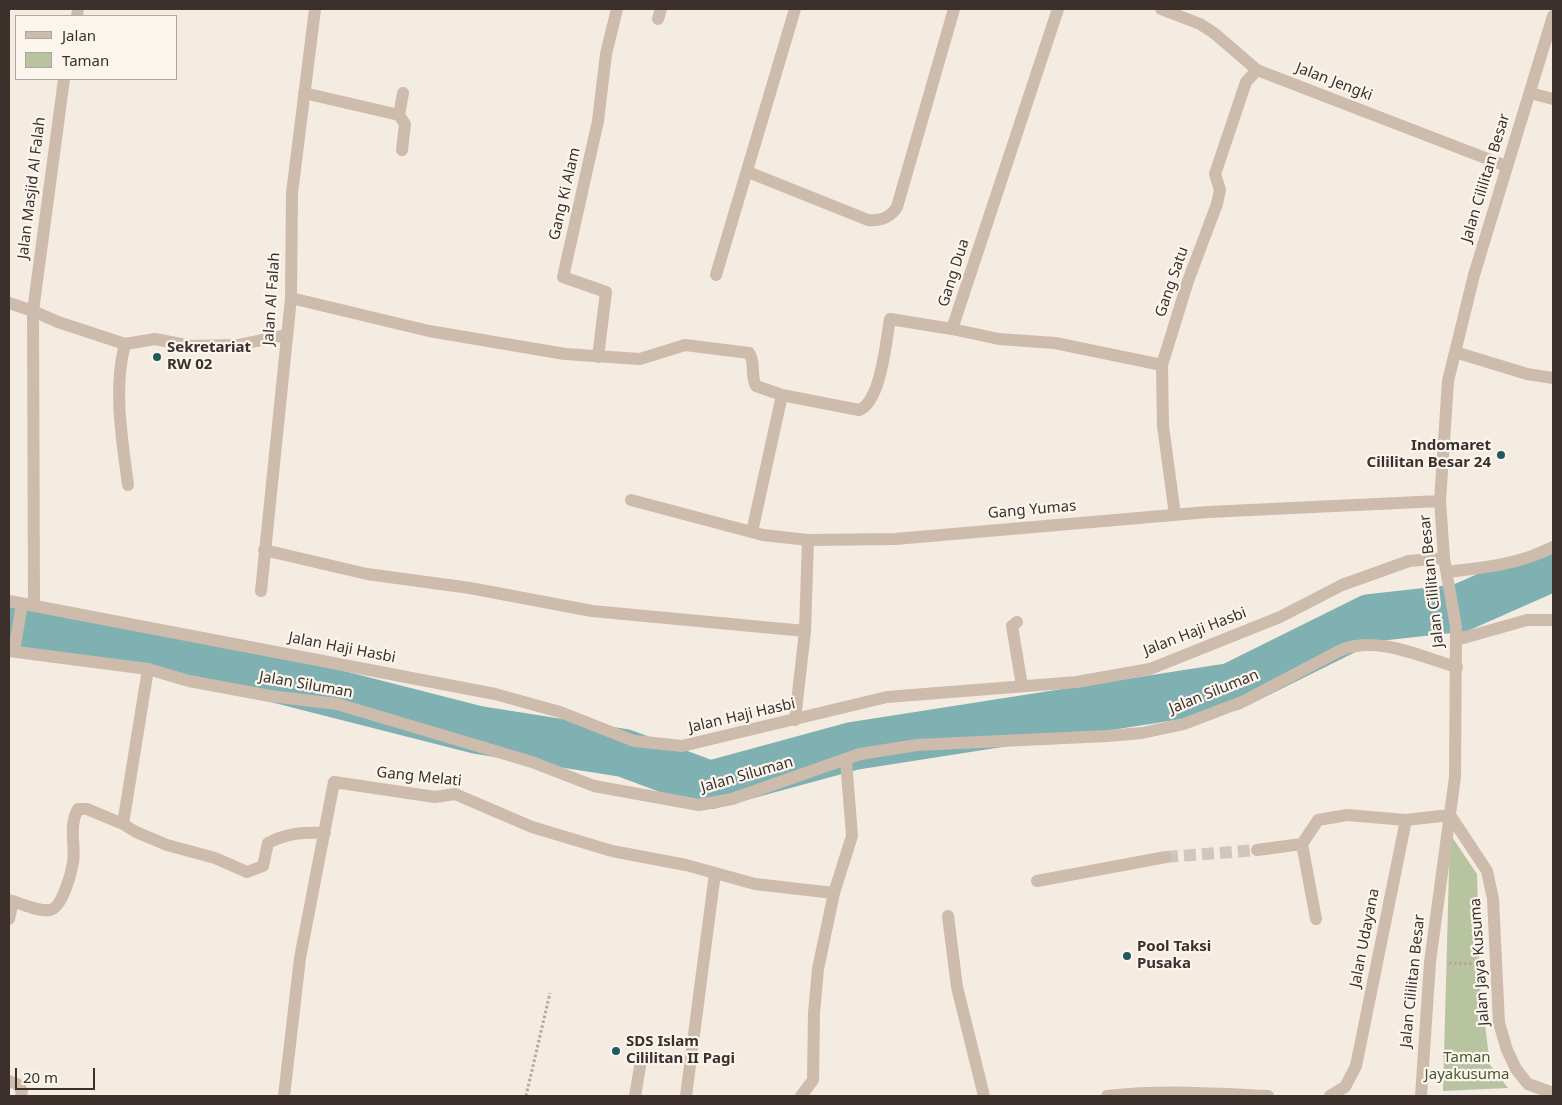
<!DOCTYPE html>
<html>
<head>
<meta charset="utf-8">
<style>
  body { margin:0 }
  #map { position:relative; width:1562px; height:1105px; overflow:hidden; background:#f4ebe1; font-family:"Noto Sans",sans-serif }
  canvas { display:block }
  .frame { position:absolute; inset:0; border:10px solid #3b302b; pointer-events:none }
  .legend { position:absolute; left:15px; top:15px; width:162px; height:65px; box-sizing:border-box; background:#fbf5ee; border:1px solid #aea6a0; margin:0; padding:6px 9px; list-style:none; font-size:15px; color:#3b302b }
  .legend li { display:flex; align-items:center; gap:10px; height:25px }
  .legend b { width:25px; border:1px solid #aea6a0 }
  .scale { position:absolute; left:15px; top:1068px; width:80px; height:22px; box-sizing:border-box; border:2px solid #3b302b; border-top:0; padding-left:6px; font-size:15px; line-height:18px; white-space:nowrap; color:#3b302b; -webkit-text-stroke:4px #fbf5ee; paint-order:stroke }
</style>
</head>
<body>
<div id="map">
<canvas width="1562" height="1105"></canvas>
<div class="frame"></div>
<ul class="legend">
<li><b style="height:6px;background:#cdbbac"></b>Jalan</li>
<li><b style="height:14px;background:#b8c4a0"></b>Taman</li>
</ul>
<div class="scale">20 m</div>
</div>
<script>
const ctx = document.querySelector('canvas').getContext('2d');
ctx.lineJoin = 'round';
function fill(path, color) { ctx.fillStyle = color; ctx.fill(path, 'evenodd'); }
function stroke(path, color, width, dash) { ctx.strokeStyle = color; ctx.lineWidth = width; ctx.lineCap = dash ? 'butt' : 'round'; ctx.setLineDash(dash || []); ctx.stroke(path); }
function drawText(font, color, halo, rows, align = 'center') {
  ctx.font = font + ' "Noto Sans",sans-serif'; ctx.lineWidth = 4.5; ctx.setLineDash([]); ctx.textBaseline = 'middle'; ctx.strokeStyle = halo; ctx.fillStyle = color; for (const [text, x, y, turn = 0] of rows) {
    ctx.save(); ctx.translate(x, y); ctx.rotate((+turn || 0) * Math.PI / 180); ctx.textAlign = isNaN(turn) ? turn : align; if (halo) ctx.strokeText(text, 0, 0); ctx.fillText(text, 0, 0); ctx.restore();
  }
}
fill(new Path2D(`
  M1450,834L1477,874L1480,985L1490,1065L1508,1088L1443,1091Z`), '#b8c4a0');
stroke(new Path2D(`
  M9,629L110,640L278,679L478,730L624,753L710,785L853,746L1231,687L1370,618L1460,608L1553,567`), '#7fb0b2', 48);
stroke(new Path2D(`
  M1166,857L1257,850`), '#cfc6bd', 12, [12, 6]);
stroke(new Path2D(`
  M1449,963L1478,964
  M1443,1055L1489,1059
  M526,1096L550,993`), '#b9a596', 3, [2.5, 2.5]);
stroke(new Path2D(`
  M1161,9L1200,24L1214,33L1257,70L1506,166
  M77,16L78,9
  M658,19L661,9
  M64,79L33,311L58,322L125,344L155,339L191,346L238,345L286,335
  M304,93L399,115L403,93
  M1530,93L1553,99
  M399,115L405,124L402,150
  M748,172L868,220C881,221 890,218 897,207L954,9
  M716,275L795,9
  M291,298L429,331L565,354L640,359L685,345L749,353C756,363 750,375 756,386L782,395
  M9,303L33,311L34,606
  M952,329L999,339L1055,343L1162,365
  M125,344C113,389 122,439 128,485
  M1455,352L1527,374L1553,378
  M598,357L606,292L563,277L598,121L606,54L617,9
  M631,500L763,535L808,540L895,539L1208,512L1440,501
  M1175,515L1163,426L1162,365L1188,281L1217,204L1220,190L1215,174L1246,82L1257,70
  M752,532L782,395L859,410C881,402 886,341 890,319L952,329L1058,9
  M264,550L367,574L470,588L592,611L805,631
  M1447,572C1483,568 1521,564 1553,547
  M261,591L291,298L292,193L315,9
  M9,601L495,694L560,712L634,741L682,746L887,697L1077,682L1150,669L1280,617L1342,585L1409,561L1444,558
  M1017,622L1012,626L1022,686
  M1456,640L1527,620H1553
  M9,651L148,669L189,681L270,696L337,704L532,762L594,786L699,805L732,799L860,754L917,745L1107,736L1142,733L1184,724L1244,701L1341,650C1378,635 1421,657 1457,667
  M14,651L22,604
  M795,720L805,631L808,540
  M123,824L136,832L167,845L215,858L247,872L263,866L268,843C287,833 304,832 325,833
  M1257,850L1302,844
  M1037,881L1166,857
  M9,900C21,903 38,912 50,910C62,908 71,874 73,863C76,845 68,827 78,809H87L123,824L148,669
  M948,916L957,987L984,1096
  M9,919L13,901
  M1316,919L1302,844L1318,820L1347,815L1406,820
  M9,1081L17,1084L22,1091L21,1096
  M284,1096L300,958L334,782L435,797L455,794L532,827L612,851L686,865L755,884L834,893
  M635,1096L641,1061
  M686,1096L715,873
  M801,1096L813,1080L814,1013L818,969L834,893L852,836L846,760
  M1107,1096C1160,1090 1214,1093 1268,1096
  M1330,1096L1345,1087L1356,1066L1406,820L1450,815L1487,871L1493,899L1499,1023L1507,1050L1516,1069L1528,1084L1553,1093
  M1421,1096L1430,962L1455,777L1456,627L1444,558L1440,501L1448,381L1474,275L1553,16`), '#cdbbac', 12);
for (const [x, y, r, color] of [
  [157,357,5,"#1f5a5e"],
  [1501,455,5,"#1f5a5e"],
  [1127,956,5,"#1f5a5e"],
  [616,1051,5,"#1f5a5e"]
]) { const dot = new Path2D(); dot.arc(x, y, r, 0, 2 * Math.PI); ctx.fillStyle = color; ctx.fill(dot); stroke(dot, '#fbf5ee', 2); }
drawText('15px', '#3b302b', '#fbf5ee', [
  ["Jalan Jengki",1334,82,21],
  ["Jalan Cililitan Besar",1486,178,-73],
  ["Jalan Masjid Al Falah",32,188,-83],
  ["Gang Ki Alam",565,194,-77],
  ["Gang Dua",954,273,-72],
  ["Gang Satu",1172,282,-71],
  ["Jalan Al Falah",272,299,-86],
  ["Gang Yumas",1032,510,-5],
  ["Jalan Cililitan Besar",1432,581,-96],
  ["Jalan Haji Hasbi",1195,632,-21],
  ["Jalan Haji Hasbi",342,648,11],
  ["Jalan Siluman",306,685,10],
  ["Jalan Siluman",1214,692,-22],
  ["Jalan Haji Hasbi",742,716,-13],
  ["Jalan Siluman",747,775,-16],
  ["Gang Melati",419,777,6],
  ["Jalan Udayana",1365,938,-79],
  ["Jalan Jaya Kusuma",1480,962,-94],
  ["Jalan Cililitan Besar",1413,981,-84]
]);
drawText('bold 15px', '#3b302b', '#fbf5ee', [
  ["Sekretariat",167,348],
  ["RW 02",167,365],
  ["Indomaret",1491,446,"right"],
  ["Cililitan Besar 24",1491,463,"right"],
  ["Pool Taksi",1137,947],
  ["Pusaka",1137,964],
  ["SDS Islam",626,1042],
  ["Cililitan II Pagi",626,1059]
], 'left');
drawText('15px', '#4a5a2e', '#fbf5ee', [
  ["Taman",1467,1058],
  ["Jayakusuma",1467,1075]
]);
</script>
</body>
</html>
